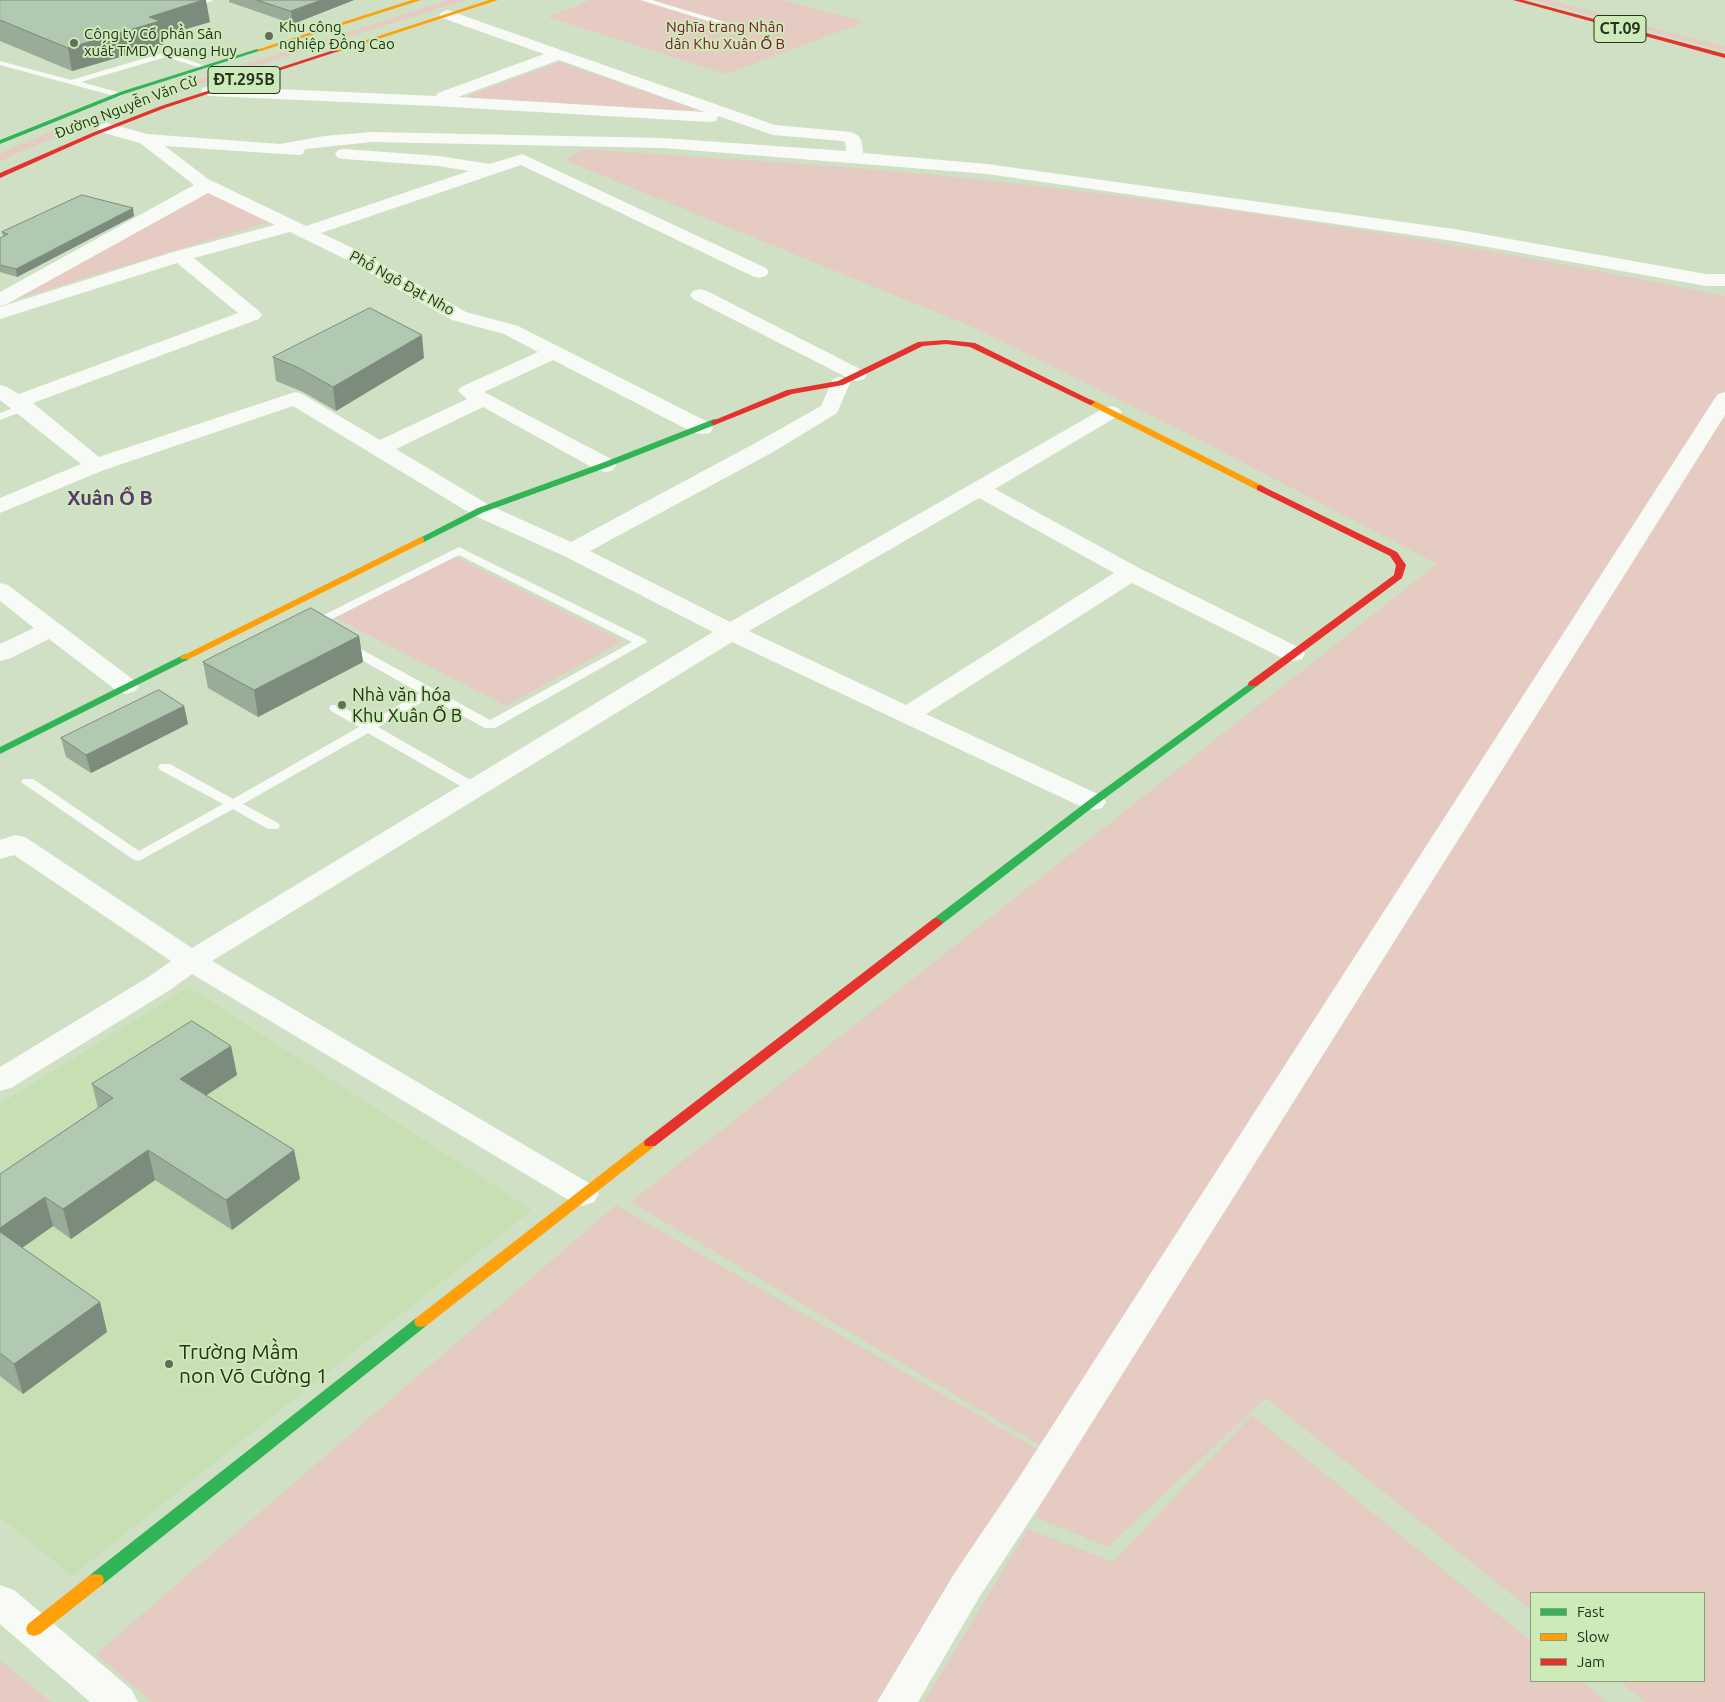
<!DOCTYPE html>
<html>
<head>
<meta charset="utf-8">
<style>
  body { margin:0 }
  #map { position:relative; width:1725px; height:1702px; overflow:hidden; background:#cfe0c4; font-family:Ubuntu,sans-serif }
  canvas { display:block }
  .legend { position:absolute; left:1530px; top:1592px; width:175px; height:90px; box-sizing:border-box; background:#cdebb9; border:1px solid #8aa17b; margin:0; padding:6px 9px; list-style:none; font-size:15px; color:#26311e }
  .legend li { display:flex; align-items:center; gap:10px; height:25px }
  .legend b { width:25px; border:1px solid #8aa17b }
</style>
</head>
<body>
<div id="map">
<canvas width="1725" height="1702"></canvas>
<ul class="legend">
<li><b style="height:6px;background:#30b455"></b>Fast</li>
<li><b style="height:6px;background:#ff9f0a"></b>Slow</li>
<li><b style="height:6px;background:#e5322d"></b>Jam</li>
</ul>
</div>
<script>
const ctx = document.querySelector('canvas').getContext('2d');
ctx.lineJoin = 'round';
function fill(path, color) { ctx.fillStyle = color; ctx.fill(path, 'evenodd'); }
function stroke(path, color, width, dash) { ctx.strokeStyle = color; ctx.lineWidth = width; ctx.lineCap = dash ? 'butt' : 'round'; ctx.setLineDash(dash || []); ctx.stroke(path); }
function drawText(font, color, halo, rows, align = 'center') {
  ctx.font = font + ' Ubuntu,sans-serif'; ctx.lineWidth = 4; ctx.setLineDash([]); ctx.textBaseline = 'middle'; ctx.strokeStyle = halo; ctx.fillStyle = color; for (const [text, x, y, turn = 0] of rows) {
    ctx.save(); ctx.translate(x, y); ctx.rotate((+turn || 0) * Math.PI / 180); ctx.textAlign = isNaN(turn) ? turn : align; if (halo) ctx.strokeText(text, 0, 0); ctx.fillText(text, 0, 0); ctx.restore();
  }
}
fill(new Path2D(`
  M189,987L532,1210L72,1576L0,1517V1104Z`), '#c6e0b4');
fill(new Path2D(`
  M449,0H466C310,50 150,94 0,161V153L67,125L149,95Z
  M591,0H783L865,22L726,74L548,17Z
  M1534,0H1549L1725,47V51Z
  M559,62L692,108L695,110L692,113L468,98L470,95Z
  M584,149C694,157 804,163 913,173C1186,199 1457,241 1725,296V1702H1646L1619,1681H1704V1593H1531V1610L1266,1398L1108,1547L1037,1518L1046,1449L631,1202L1437,564L1198,439L977,329L564,160Z
  M206,193L211,194L268,222L0,304Z
  M454,556L623,641L506,706L336,618Z
  M616,1205L1042,1452L881,1702H152L96,1654Z
  M1252,1415L1531,1641V1681H1581L1607,1702H924L1028,1529L1113,1562Z
  M0,1660L51,1702H0Z`), '#e5cbc1');
fill(new Path2D(`
  M161,0H173L190,5L203,0H214L190,10Z
  M640,0H652L728,23L721,25Z
  M166,52L208,67L204,69L166,57L81,82L121,93L122,95L118,97L0,65V61L71,80Z
  M24,404L29,407L28,409L0,420V413Z
  M459,547L645,639L647,642L495,728H485L429,698L378,727L481,786L483,789L481,792H471L368,733L243,804L278,823L280,826L278,829H268L233,809L139,861L134,860L21,782L23,779H33L139,851L223,804L160,770L158,767L160,764H170L233,799L359,727L331,711L329,708L331,705H339L369,722L420,693L342,649L340,646L342,643H350L490,720L632,642L459,555L314,628H306L304,625Z`), '#f8faf6');
fill(new Path2D(`
  M447,10L775,125L851,132C862,136 862,141 863,153L987,164L1454,229L1706,274H1725V286H1706L1454,241L987,174L663,148L372,142L305,149L303,154L297,155L165,146L208,179L306,226L469,171L439,166L344,159L338,158L335,154L338,150L344,149L439,156L490,164L522,154L766,268L769,272L766,276L759,278L752,276L521,165L321,233L361,252L466,312L518,326L710,423L713,428L710,433L702,434L694,433L553,360L484,392L613,460L616,465L613,470L605,472L597,470L483,407L396,449L489,505L571,542L759,441L821,406L833,379L840,377L847,379L850,383L837,413L775,451L590,551L730,622L1104,408L1111,406L1118,408L1122,412L1118,416L995,489L1139,568L1302,649L1305,654L1302,659L1293,661L1284,659L1132,583L926,714L1102,796L1106,802L1102,808L1093,810L1084,808L732,642L212,961L594,1186L599,1194L594,1202L583,1206L572,1202L192,974L170,990L11,1088L0,1091V1067L150,976L171,961L14,855L0,859V840L15,835L25,837L192,948L713,632L564,556L473,515L293,406L104,470L0,513V498L81,464L0,400V385L7,387L19,394L238,313L177,263L0,319V307L173,252L275,225L208,193L7,304L0,306V292L194,185L140,143L101,132L98,128L101,124L107,123L147,134L280,144L324,136L372,132L663,138L846,151L845,142L842,141L773,135L718,116L716,121L710,122L434,106L209,96L203,94L201,91L203,88L209,86L436,96L438,93L544,54L442,18L439,15L442,12ZM559,60L705,112L458,97ZM290,232L347,260L452,320L504,334L538,352L461,387L458,391L467,399L380,440L302,394L295,392L99,457L33,403L259,319L262,315L259,311L194,258ZM979,498L1114,573L906,705L749,631Z
  M700,289L707,291L864,371L867,375L864,379L857,381L850,379L693,299L690,295L693,291Z
  M1725,392V415L1044,1499L980,1596L918,1702H877L954,1574L1018,1479L1715,398L1718,394Z
  M0,583L8,585L135,681L139,686L135,691L126,694L117,691L49,639L9,659L0,661V644L34,628L0,601Z
  M0,1585L14,1590L132,1690L138,1702H90L0,1624Z`), '#f8faf6');
fill(new Path2D(`
  M257,49L262,50L124,94L0,144V140L120,92Z
  M714,419L717,420V424L608,467L484,512L424,542L421,543L416,540L478,508L602,463Z
  M185,654L189,655L190,657L189,659L0,754V747Z
  M1253,681L1257,682L1258,684L1257,686L1097,804L941,925H933L931,922L933,919L1089,800Z
  M421,1317L426,1318L428,1322L426,1326L102,1585L96,1586L90,1585L88,1580L90,1575L416,1318Z`), '#30b455');
fill(new Path2D(`
  M412,0H421L261,51L256,50Z
  M489,0H498L338,52L333,51Z
  M1091,399L1263,486L1265,488L1260,491L1257,490L1088,404L1087,402Z
  M421,537L424,538V542L189,659H181L180,657Z
  M650,1138L655,1140L656,1143L655,1146L426,1326L421,1327L416,1326L414,1322L416,1318L645,1140Z
  M96,1574L102,1575L104,1580L102,1585L40,1634L34,1636L28,1634L26,1629L28,1624L90,1575Z`), '#ff9f0a');
fill(new Path2D(`
  M1513,0H1523L1725,54V58Z
  M334,50L339,51L165,108L96,135L0,178V173L92,133L161,106Z
  M946,340L975,343L1095,402L1091,405L1088,404L970,347L946,344L923,346L843,385L792,394L717,424L714,425L710,422L787,390L838,381L918,342Z
  M1260,485L1397,552L1406,565L1402,578L1257,686H1249L1248,684L1249,682L1394,575L1396,565L1390,556L1257,490V486Z
  M937,918L943,922L941,925L655,1146H645L644,1143L645,1140L933,919Z`), '#e5322d');
fill(new Path2D(`
  M0,0L210,22L162,36L164,44L72,71L0,41Z
  M229,0H354L293,24L229,2Z
  M134,216L17,277L0,272V238L3,236L2,232Z
  M273,357L424,358L336,411L303,392L276,381Z
  M359,636L363,662L258,717L208,688L203,662Z
  M184,706L188,724L91,773L66,757L61,738Z
  M231,1046L237,1075L206,1095L294,1150L300,1179L232,1230L155,1180L71,1239L53,1226L22,1248L100,1302L107,1332L23,1394L0,1376V1174L98,1108L92,1084Z`), '#98ac98');
fill(new Path2D(`
  M203,0H206L210,22L162,36L164,44L72,71L68,48L149,17Z
  M321,0H354L293,24L291,11Z
  M133,208L134,216L17,277L16,269Z
  M422,335L424,358L336,411L333,387Z
  M359,636L363,662L258,717L254,690Z
  M184,706L188,724L91,773L86,755Z
  M231,1046L237,1075L187,1108L180,1079Z
  M148,1150L155,1180L71,1239L63,1209Z
  M294,1150L300,1179L232,1230L226,1200Z
  M45,1197L53,1226L5,1260L0,1242V1228Z
  M100,1302L107,1332L23,1394L14,1364Z`), '#7c8c7c');
const building = new Path2D(`
  M0,0H203L149,17L160,21L68,48L0,20Z
  M257,0H321L291,11Z
  M82,195L133,208L16,269L0,265V238L8,234L2,232Z
  M370,308L422,335L333,387L299,368L273,357Z
  M311,608L359,636L254,690L203,662Z
  M159,690L184,706L86,755L61,738Z
  M192,1021L231,1046L180,1079L294,1150L226,1200L148,1150L63,1209L45,1197L0,1228V1174L113,1098L92,1084Z
  M0,1232L100,1302L14,1364L0,1353Z`);
fill(building, '#b1c8b1');
stroke(building, '#7c8c7c', 1);
for (const [x, y, r, color] of [
  [269,36,5,"#616e58"],
  [74,43,5,"#616e58"],
  [342,705,5,"#616e58"],
  [169,1364,5,"#616e58"]
]) { const dot = new Path2D(); dot.arc(x, y, r, 0, 2 * Math.PI); ctx.fillStyle = color; ctx.fill(dot); stroke(dot, '#cdebb9', 2); }
drawText('15px', '#26311e', '#cdebb9', [
  ["Khu công",279,27],
  ["nghiệp Đồng Cao",279,44],
  ["Công ty Cổ phần Sản",84,34],
  ["xuất TMDV Quang Huy",84,51]
], 'left');
drawText('15px', '#801531', '#cdebb9', [
  ["Nghĩa trang Nhân",725,27],
  ["dân Khu Xuân Ổ B",725,44]
]);
drawText('15px', '#26311e', '#cdebb9', [
  ["Đường Nguyễn Văn Cừ",126,107,-21],
  ["Phố Ngô Đạt Nho",402,283,29]
]);
for (const [x, y, w] of [
  [1620,29,52],
  [244,80,72]
]) { const box = new Path2D(); box.roundRect(x - w / 2, y - 13.5, w, 27, 4); ctx.fillStyle = '#cdebb9'; ctx.fill(box); stroke(box, '#26311e', 1); }
drawText('bold 16px', '#26311e', null, [
  ["CT.09",1620,29],
  ["ĐT.295B",244,80]
]);
drawText('18px', '#26311e', '#cdebb9', [
  ["Nhà văn hóa",352,695],
  ["Khu Xuân Ổ B",352,716]
], 'left');
drawText('bold 20px', '#5c3870', '#cdebb9', [
  ["Xuân Ổ B",110,498]
]);
drawText('21px', '#26311e', '#cdebb9', [
  ["Trường Mầm",179,1352],
  ["non Võ Cường 1",179,1376]
], 'left');
</script>
</body>
</html>
